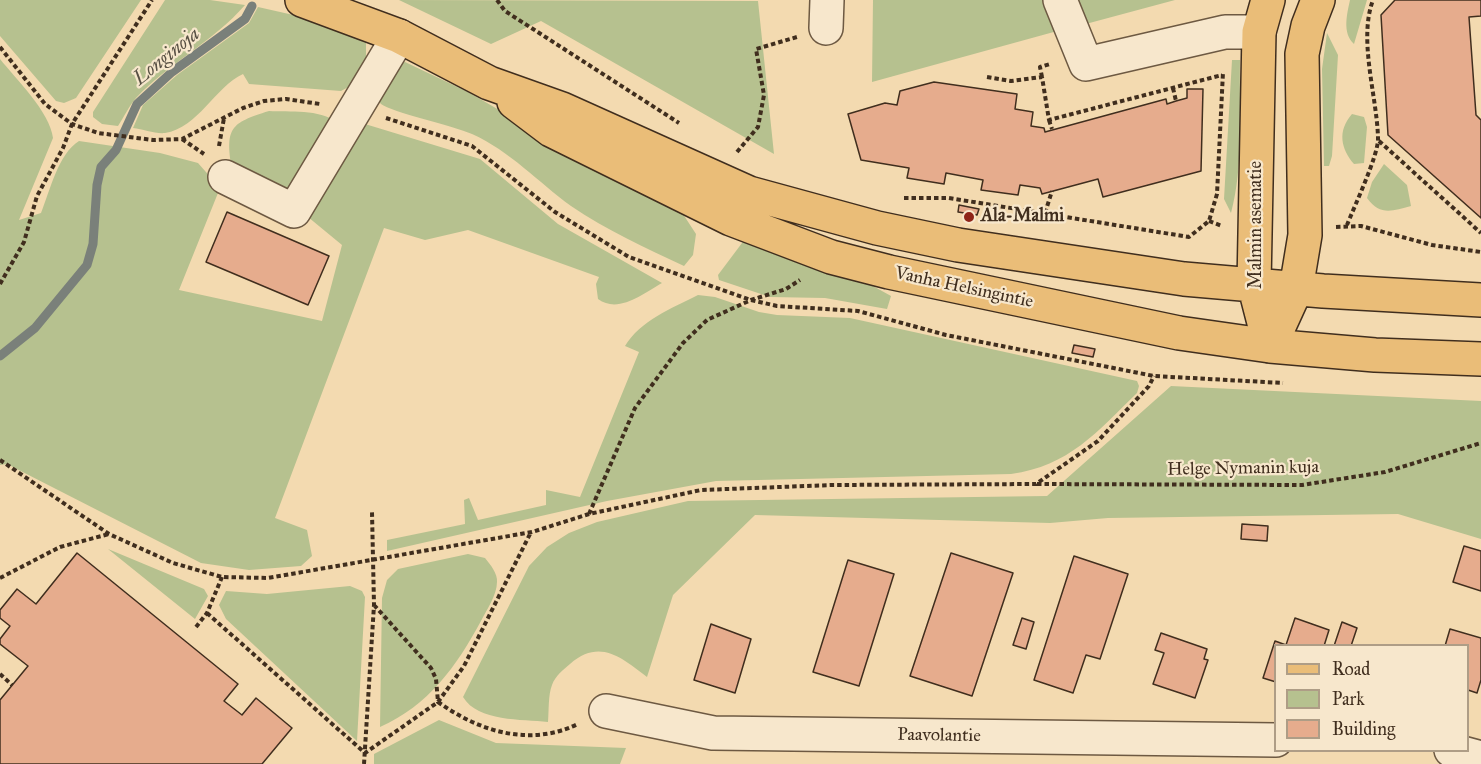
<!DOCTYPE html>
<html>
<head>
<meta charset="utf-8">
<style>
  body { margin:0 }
  #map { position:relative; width:1481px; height:764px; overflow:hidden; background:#f3dab0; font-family:"IM FELL Great Primer",serif }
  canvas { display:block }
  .legend { position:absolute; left:1274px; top:644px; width:195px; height:108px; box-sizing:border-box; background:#f7e7cc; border:2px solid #ae9d86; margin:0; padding:8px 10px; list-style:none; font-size:18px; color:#402e1e }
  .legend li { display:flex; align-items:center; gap:12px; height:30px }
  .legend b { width:30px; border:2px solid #ae9d86 }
</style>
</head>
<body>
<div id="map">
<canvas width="1481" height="764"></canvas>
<ul class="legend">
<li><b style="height:8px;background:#eabd78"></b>Road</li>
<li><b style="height:16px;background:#b6c18f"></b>Park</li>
<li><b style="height:16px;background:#e6ac8d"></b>Building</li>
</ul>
</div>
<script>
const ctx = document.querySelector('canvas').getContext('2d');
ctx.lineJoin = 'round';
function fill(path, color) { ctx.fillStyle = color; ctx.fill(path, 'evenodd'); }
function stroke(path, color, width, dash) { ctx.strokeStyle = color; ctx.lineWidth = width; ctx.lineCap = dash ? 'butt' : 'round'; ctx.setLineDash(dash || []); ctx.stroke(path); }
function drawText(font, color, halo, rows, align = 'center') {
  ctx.font = font + ' "IM FELL Great Primer",serif'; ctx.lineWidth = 4.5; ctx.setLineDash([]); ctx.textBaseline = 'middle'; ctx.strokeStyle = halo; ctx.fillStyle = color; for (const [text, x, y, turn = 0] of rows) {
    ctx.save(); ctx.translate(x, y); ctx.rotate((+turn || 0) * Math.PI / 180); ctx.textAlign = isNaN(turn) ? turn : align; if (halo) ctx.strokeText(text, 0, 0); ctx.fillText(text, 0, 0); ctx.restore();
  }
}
fill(new Path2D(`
  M0,0H141L76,98L64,103L56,101L0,36Z
  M165,0H210L245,5C214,41 169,63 136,98C129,106 124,117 118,126L102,124L93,117V112Z
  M399,0L758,1L774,154L541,21L491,44Z
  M873,0H1048L1061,30L872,82Z
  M1071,0H1175L1082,25Z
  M1350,0H1367L1354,44C1342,33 1347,14 1350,0Z
  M258,7L320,21L366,43V61L352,85L341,91L249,84L243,74C215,87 198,128 165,133C155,134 143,129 133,128L143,105L177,75L249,23Z
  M1327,33L1338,55L1332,156L1329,166H1324L1322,69Z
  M0,59C16,79 50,112 53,138L19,220L41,213C50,191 58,154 79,141L160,153L198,163L220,188L179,290L322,321L342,245L308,217L365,124L480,159L558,224L662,283C643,294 618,314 598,299L596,284L599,277L468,230L425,240L384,228L275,518L307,530L312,556L301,566L249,570L201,563L7,464L0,465Z
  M1232,60H1240C1239,110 1244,165 1231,213L1224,199Z
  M405,62L468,92L596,166L681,211L696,234L693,255L684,266C646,248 606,230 571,206C538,182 510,151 472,134C454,126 391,112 381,104C378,101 377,96 375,92L392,66Z
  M269,111C289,112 320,109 336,122L297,187L282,194L232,170C225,128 230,123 269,111Z
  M1352,114L1364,117L1367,127L1364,163L1354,164C1341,149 1337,131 1352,114Z
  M1384,164L1407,185L1411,206C1392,211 1380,216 1367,198L1372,182Z
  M748,235L835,265L891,296L887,309L825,298L770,297L719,280L718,275Z
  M698,295L715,297L759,312L777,315L850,318L1137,381L1139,386L1137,393C1097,432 1069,466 1011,474L716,481L607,501L387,551V540L465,524L464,500L469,498L478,520L546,505V490L580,497L639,352L625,346C640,321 672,308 698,295Z
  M1171,386L1481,401V539L1398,514L1108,518L1050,523L755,515L673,595L647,677C622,658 600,638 570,664C564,669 555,676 552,685C548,695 549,711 548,722C522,719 478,722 463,697L529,566L547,547L569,533L597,522L688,501L1047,496Z
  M108,549L204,589L208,596L195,619Z
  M468,554L485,558C490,564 498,574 497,582C497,595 486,611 481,621C456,667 429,705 380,727L382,598L387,580L398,569Z
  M350,586L362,591L365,597L357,741L226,619L219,605L226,591L267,594Z
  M439,720L496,743L626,748L620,764H374V754Z`), '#b6c18f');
stroke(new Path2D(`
  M0,356L35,328L87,265L93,244L97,185L101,167L116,150L137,104L172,72L245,19L252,6`), '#7a807a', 9);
const building = new Path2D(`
  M1395,0H1481V16L1469,17L1476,115L1481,120V218L1388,135L1381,15Z
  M934,82L1017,94L1015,109L1033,112L1031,126L1044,128L1045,132L1166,99L1167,104L1176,101L1187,98V89H1203L1201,171L1103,197L1098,179L1042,194L1040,188L1020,185L1018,195L981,190L983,180L946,173L944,184L907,178L909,168L861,160L848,114L885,103L897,105L900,91Z
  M959,205L979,209L977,215L958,212Z
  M227,212L329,256L308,305L206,262Z
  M1074,345L1095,349L1093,357L1072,353Z
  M1242,524L1268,526L1267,541L1241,539Z
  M1464,546L1481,551V591L1453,582Z
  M77,553L238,684L224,701L242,715L256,698L292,728L262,764H0V700L28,666L0,644V639L10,626L0,618V610L17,589L36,604Z
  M951,553L1013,573L972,696L910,676Z
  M1074,556L1128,574L1100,659L1086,655L1073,693L1034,680Z
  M848,560L894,574L859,686L813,672Z
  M1022,618L1034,622L1026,649L1013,645Z
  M1295,618L1329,630L1324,646H1276V682L1263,678L1275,641L1286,645Z
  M1342,622L1357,628L1351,646H1334Z
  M711,624L751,639L735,693L694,680Z
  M1450,629L1481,638V680L1477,693L1468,690V646H1445Z
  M1161,633L1207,649L1204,659L1208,660L1195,698L1153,684L1164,653L1155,650Z`);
fill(building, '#e6ac8d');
stroke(building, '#402e1e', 1.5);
const minor = new Path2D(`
  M1060,0L1086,64L1225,32H1259
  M826,28L827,0
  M225,177L294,211L399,36
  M606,711L713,733L1276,740
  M1451,750L1481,758`);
const major = new Path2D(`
  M302,0L399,36L489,83L562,109L749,193L877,228L958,245L1184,279L1323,291L1481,300
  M1268,0L1259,32L1254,284L1270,346
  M514,102L551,130L731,219L831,257L889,272L1179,333L1270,346L1375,355L1481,359
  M1270,346L1296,289L1305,235L1302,54L1308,26L1318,0`);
stroke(minor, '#6d5942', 36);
stroke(major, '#402e1e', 36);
stroke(new Path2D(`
  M497,0L505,11L679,123
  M0,47L45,104L72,124L98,133L153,140L182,139L243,108L264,101L286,99L320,104
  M987,77L1011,81L1042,77L1049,120L1222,75
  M1042,77L1040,67L1050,64
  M1173,88L1176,101
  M386,118L472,146L555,212L629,257L751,300L777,306L858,311L946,335L1154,376L1283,383
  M1049,120L1052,129
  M182,139L204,154
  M1379,141L1481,233
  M219,146L224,118
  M737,152L758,127L764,95L756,49L797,37
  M904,198H949L1189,237L1209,221L1217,194L1223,72
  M1045,213L1052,191
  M1209,221L1222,226
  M1347,225C1354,207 1379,154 1378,138C1377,96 1358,40 1373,0
  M1336,227L1361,226L1432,245L1481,252
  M0,284L24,242L37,196L63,148L72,124L152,0
  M0,460L109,534L173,563L222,577L268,578L532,532L589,514L701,490L832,485L1036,484L1098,441L1149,386L1154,376
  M1037,484L1302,485L1385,472L1481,443
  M589,514L635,408L683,343L707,320L751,300L786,289L800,280
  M0,578L60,547L109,534
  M374,605L431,668L436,679L438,702C480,732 530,747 578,724
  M207,613L365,753L438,702L464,666L531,532
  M196,627L207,613L222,577
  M0,674L12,685
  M364,764L374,605L372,512`), '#402e1e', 4, [4.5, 3]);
stroke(minor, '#f7e7cc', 33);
stroke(major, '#eabd78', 33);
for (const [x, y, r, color] of [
  [969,217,6,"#8f2418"]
]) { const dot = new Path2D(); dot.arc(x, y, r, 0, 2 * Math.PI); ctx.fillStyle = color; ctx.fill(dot); stroke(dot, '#f7e7cc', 2); }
drawText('bold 18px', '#402e1e', '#f7e7cc', [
  ["Ala-Malmi",981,217]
], 'left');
drawText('18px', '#402e1e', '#f7e7cc', [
  ["Malmin asematie",1257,225,-90],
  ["Vanha Helsingintie",964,288,12],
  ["Helge Nymanin kuja",1243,469,-1],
  ["Paavolantie",939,736,1]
]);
drawText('italic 20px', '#585044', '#f7e7cc', [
  ["Longinoja",167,57,-39]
]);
</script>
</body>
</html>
